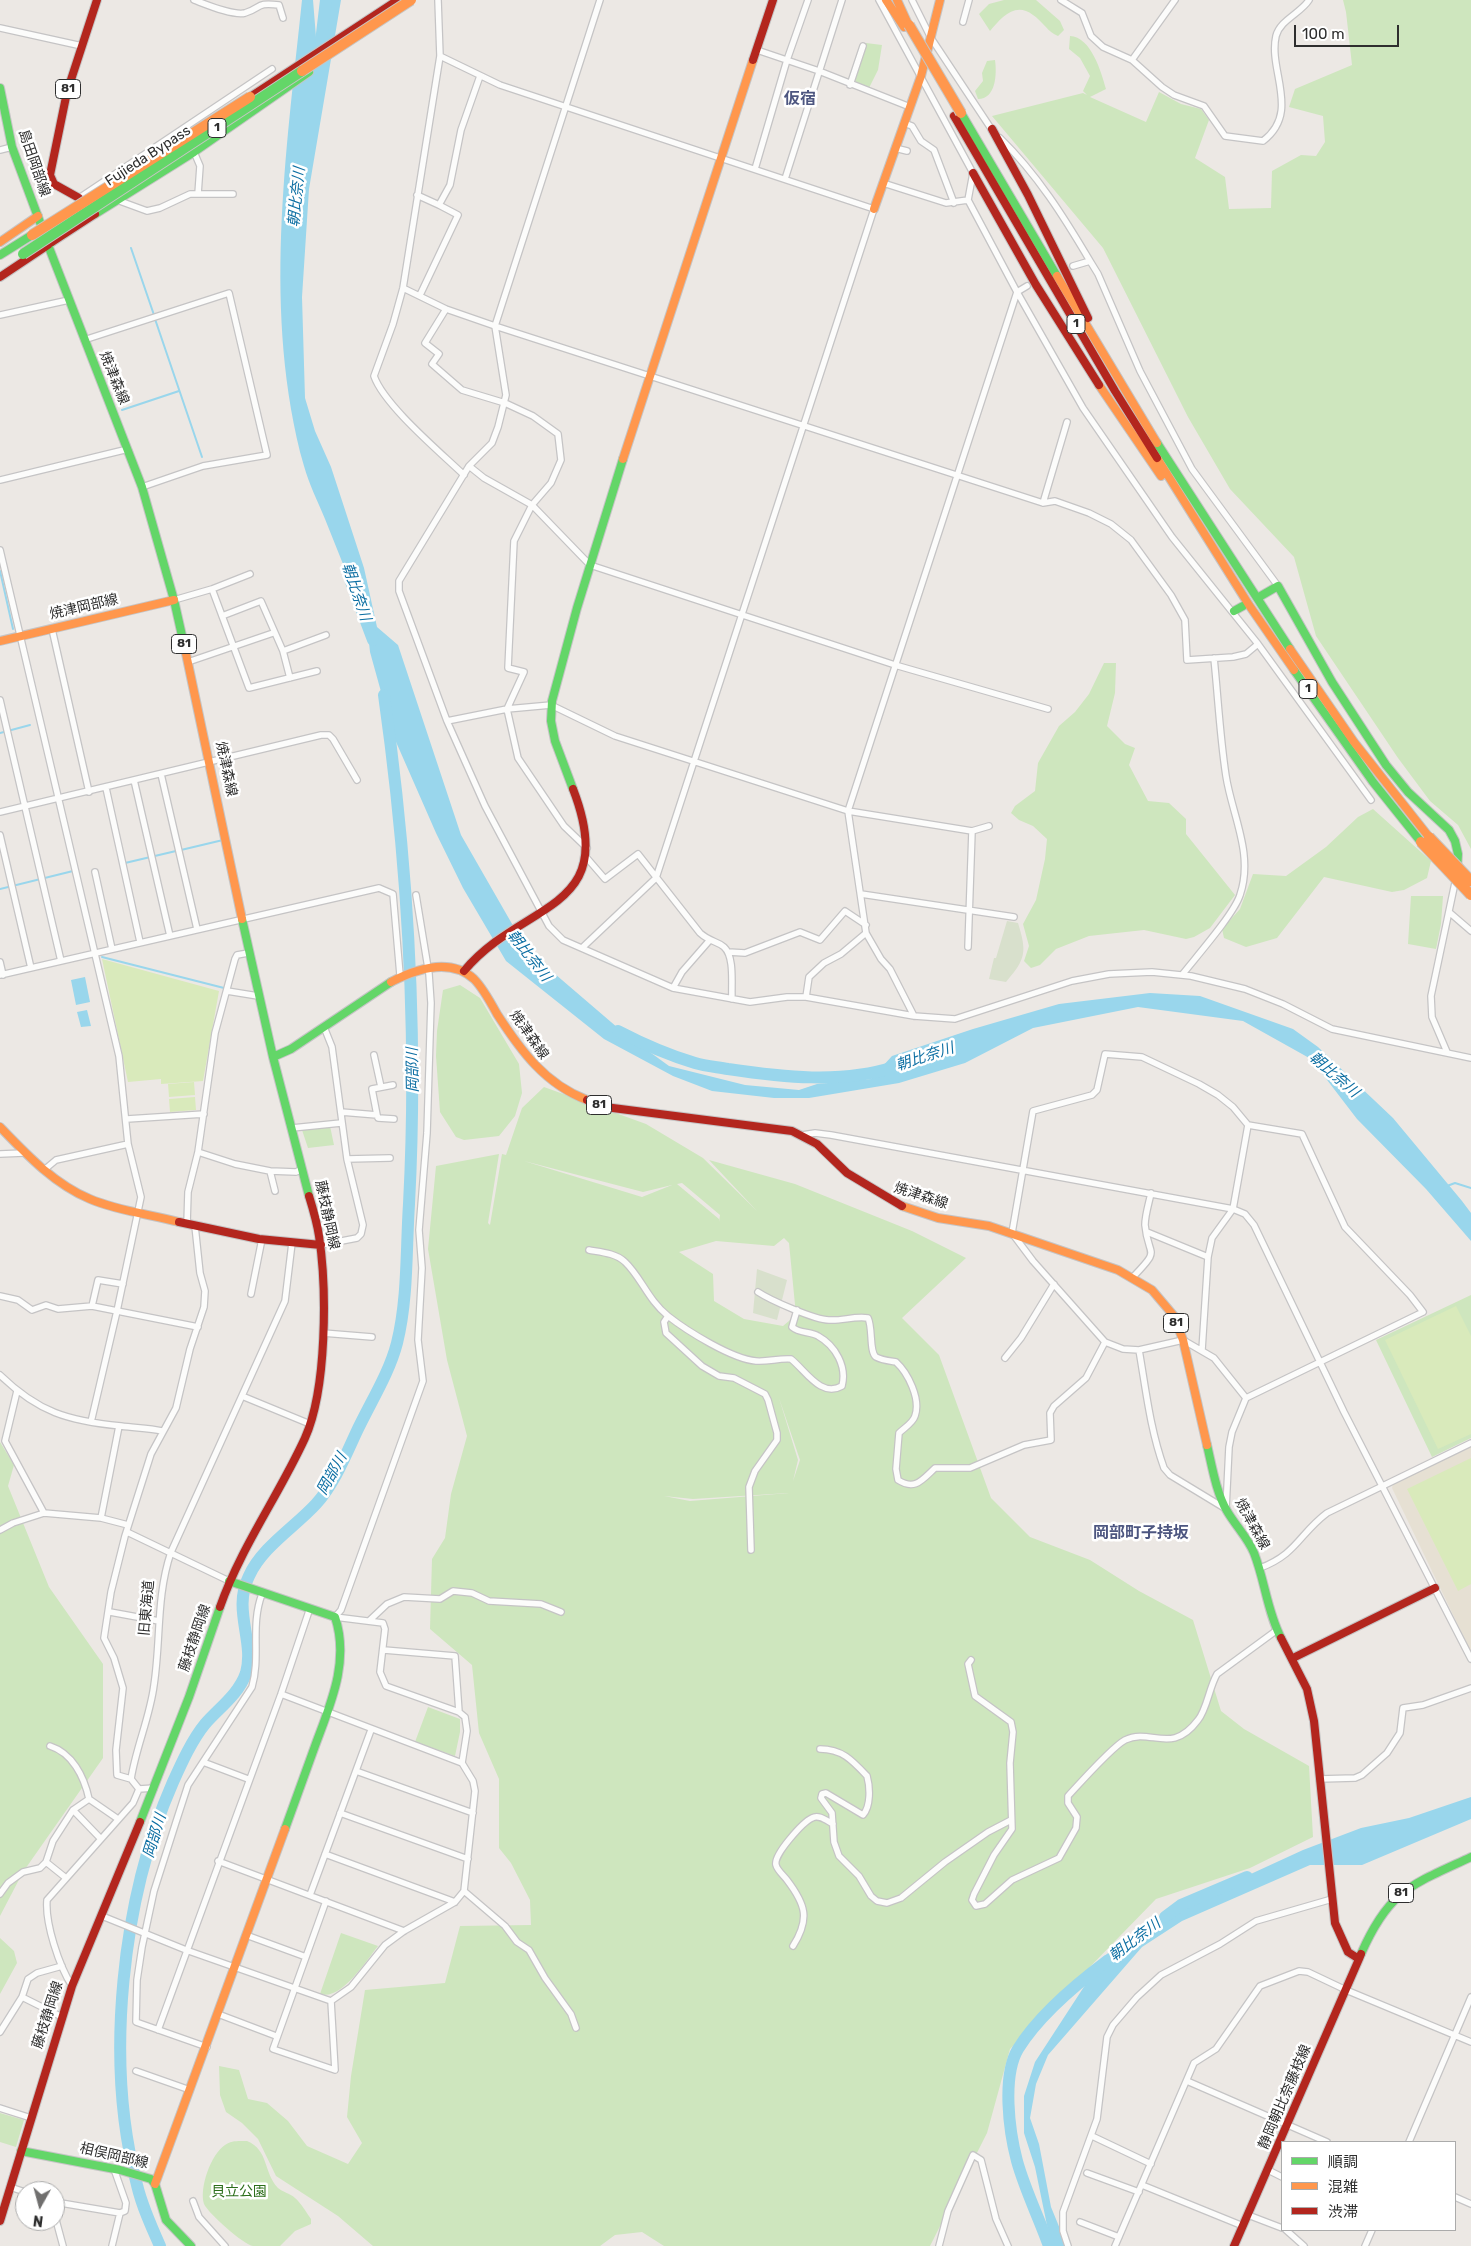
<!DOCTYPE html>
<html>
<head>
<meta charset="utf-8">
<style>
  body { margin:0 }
  #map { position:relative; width:1471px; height:2246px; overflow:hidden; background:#ece8e4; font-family:Rubik,"Noto Sans JP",sans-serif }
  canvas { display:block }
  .legend { position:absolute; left:1281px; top:2141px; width:175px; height:90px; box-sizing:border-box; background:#fff; border:1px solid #ababab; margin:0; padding:6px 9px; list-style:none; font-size:15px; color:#2e2e2e }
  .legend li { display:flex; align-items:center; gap:10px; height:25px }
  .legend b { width:25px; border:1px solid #ababab }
  .north { position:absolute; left:15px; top:2181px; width:50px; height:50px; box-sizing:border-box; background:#fff; border:1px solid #ababab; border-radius:50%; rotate:187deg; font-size:14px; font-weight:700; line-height:20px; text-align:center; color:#2e2e2e }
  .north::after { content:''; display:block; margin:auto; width:18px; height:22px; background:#706f6e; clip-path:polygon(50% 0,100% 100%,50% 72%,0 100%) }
  .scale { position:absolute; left:1294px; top:25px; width:105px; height:22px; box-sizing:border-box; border:2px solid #2e2e2e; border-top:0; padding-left:6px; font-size:15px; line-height:18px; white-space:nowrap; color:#2e2e2e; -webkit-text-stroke:4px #fff; paint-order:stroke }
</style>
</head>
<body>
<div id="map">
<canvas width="1471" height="2246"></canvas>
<ul class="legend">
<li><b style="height:6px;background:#63d668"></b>順調</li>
<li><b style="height:6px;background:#ff974d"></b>混雑</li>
<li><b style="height:6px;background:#b3261e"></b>渋滞</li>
</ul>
<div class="north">N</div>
<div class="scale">100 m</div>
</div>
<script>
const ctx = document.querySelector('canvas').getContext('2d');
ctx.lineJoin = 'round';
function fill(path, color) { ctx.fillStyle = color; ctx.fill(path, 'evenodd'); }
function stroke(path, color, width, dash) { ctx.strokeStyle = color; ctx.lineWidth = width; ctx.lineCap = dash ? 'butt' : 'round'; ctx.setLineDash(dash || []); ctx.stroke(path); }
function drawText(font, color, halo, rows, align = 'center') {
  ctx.font = font + ' Rubik,"Noto Sans JP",sans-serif'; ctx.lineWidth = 5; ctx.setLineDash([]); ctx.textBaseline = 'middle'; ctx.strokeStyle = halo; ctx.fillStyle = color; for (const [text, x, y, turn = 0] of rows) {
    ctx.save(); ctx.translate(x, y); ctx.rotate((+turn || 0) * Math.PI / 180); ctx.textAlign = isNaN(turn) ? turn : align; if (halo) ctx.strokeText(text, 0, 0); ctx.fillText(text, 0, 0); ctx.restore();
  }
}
fill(new Path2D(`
  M1471,1447V1652L1392,1488L1393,1484Z`), '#e6e0d3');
fill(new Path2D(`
  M1004,0H1036L1060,21L1064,30L1058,36L1054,34C1046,29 1041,20 1033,15C1015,1 1001,18 990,31L979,14L989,4Z
  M1343,0H1471V849L1458,825L1430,801L1398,758L1316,636L1294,557L1230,489L1188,417L1103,248L992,116L1083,93L1087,95L1083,91L1090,76L1080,58L1069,49L1070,36C1091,37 1101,71 1106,89L1090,97L1146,122L1159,92L1181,104L1201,109L1209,120L1195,158L1225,177L1229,209L1271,208L1272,171L1301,155L1316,156L1325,142L1323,116L1289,107L1295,89L1352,65L1346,12Z
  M866,43L882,45L878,70L868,90L853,83Z
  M995,60C997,74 996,99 978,99L975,91L983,81L982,73L987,61Z
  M1104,663H1116L1115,693L1107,726L1125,744L1135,748L1129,765L1148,801L1169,803L1186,819V834L1235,895L1210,928L1194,937L1186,939L1144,930L1089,936L1056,949L1040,965L1031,968L1024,961L1029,946L1023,924L1036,900L1045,859L1047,839L1033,826L1019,820L1011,813L1015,806L1035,791L1038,763L1059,726L1075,712L1089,694Z
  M1373,809L1431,861L1427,878L1404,890L1392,892L1324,877L1277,938L1246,947L1224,938L1222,929L1240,909L1253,874L1286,876L1326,847L1358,817Z
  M1411,896H1443L1441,924L1436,949L1408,944Z
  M460,985L480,998L519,1064L522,1093L515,1116L499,1136L464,1140L456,1137L440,1112L436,1056L437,1031L443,990Z
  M544,1087L646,1124L703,1158L757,1211L709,1160L795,1184L912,1231L966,1258L902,1318L939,1355L991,1498L1030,1537L1090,1560L1139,1591L1193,1620L1221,1711L1244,1729L1309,1766L1313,1837L1250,1868L1156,1899L1010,2049L987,2133L930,2246H664L642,2232L615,2235L600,2246H373L338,2216L276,2176L258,2139L242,2123L226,2112L220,2095L219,2066L239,2070L248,2099L267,2103L288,2121L307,2146L348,2164L362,2143L347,2117L351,2076L365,1990L445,1983L460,1926L531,1925L530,1900L511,1863L499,1848V1779L479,1733L472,1665L430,1629L432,1559L445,1538L451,1494L467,1436L447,1360L428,1249L436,1166L499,1154L488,1223L490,1225L502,1154L506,1155L522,1108ZM524,1161L643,1192L672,1185L642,1197ZM682,1183L720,1215L719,1222V1219L677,1184ZM784,1238L789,1243L796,1315L783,1326L744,1319L714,1301L713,1274L679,1252L716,1241L774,1246ZM779,1398L800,1460L793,1481L798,1460ZM789,1493L690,1501L664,1496L693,1499Z
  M330,1126L334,1145L308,1148L302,1130Z
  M1471,1295V1438L1432,1457L1376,1340Z
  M0,1442L14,1465L8,1486L49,1587L103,1664V1758L23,1872L0,1916Z
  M428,1707L460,1719V1732L455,1756L415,1742Z
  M341,1933L378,1946C366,1961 341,2001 320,1994Z
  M0,1938L14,1951L17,1963L0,1994Z
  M0,2113L24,2120L16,2147L0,2142Z
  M247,2141C269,2150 263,2172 278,2188C282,2192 290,2193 295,2198C301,2203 306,2212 311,2219V2224L295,2231L280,2246C272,2246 262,2246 253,2246C244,2245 208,2213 204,2204C199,2188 211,2154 225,2145C231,2140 240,2141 247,2141Z`), '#cee6be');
fill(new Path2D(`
  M1007,921L1018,923C1027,952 1026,959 1006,982L989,979L994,958H996Z
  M757,1269L787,1280L777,1320L753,1313Z`), '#d8e0cc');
fill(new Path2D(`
  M102,959L219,991L203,1081L161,1084V1079L128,1082Z
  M194,1082L195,1095L169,1097L168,1084Z
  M195,1097L196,1110L170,1112L169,1099Z
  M1456,1306L1471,1336V1434L1438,1449L1385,1340Z
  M1471,1458V1584L1458,1591L1407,1489Z`), '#d9eabb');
fill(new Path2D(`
  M302,0H313L316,37L329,19V0H341L309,189L302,297L305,398L315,431L331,467L364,568L377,627L398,645L461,835L527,950L625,1034L669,1066L745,1085L799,1090L817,1084L871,1079L892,1056L973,1029L1059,1004L1150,993L1200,996L1293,1029L1318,1047L1393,1118L1462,1201L1471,1213V1241L1426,1189L1357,1119L1311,1059L1243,1021L1138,1007L1033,1028L965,1063L899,1083L809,1098H774L712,1091L673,1076L604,1039L506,961L463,888L436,833L393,735L370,652L367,624C353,589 339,554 325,519C318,502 309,484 304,466C262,314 286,154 302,0Z
  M85,977L90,1002L76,1005L71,980Z
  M87,1010L91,1026L81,1027L77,1012Z
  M1471,1797V1819L1362,1865H1310L1182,1921L1142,1947L1048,2055L1036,2084L1030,2118L1039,2144L1051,2207L1067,2246H1053L1049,2235L1035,2167L1024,2133V2096L1035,2062L1104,1956L1168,1912L1303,1850L1361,1828L1409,1818Z`), '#99d6ec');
stroke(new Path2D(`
  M131,248L154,315
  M155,319L202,457
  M122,410L179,391
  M0,571L13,629
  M0,733L30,725
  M181,850L223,840
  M125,863L176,851
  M0,889L73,871
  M102,957L224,988
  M1447,1186L1455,1183L1471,1188`), '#99d6ec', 2);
stroke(new Path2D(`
  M321,42L326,0
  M350,579L373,640
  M618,1031C643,1044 668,1055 695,1063C705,1066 717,1067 728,1069C781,1077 843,1084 894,1067
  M1165,1917L1181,1905L1247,1877
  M160,2246C151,2226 142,2206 137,2185C104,2061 122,1898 173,1782C182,1762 192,1740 205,1724C219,1708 239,1694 246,1673C255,1641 232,1610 249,1576C262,1547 295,1527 316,1504C334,1484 345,1457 356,1433C370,1403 389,1374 397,1343C408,1299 406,1249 409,1204C418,1034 408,864 384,695
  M1049,2246C1039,2218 1025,2190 1017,2161C1009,2131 1002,2076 1018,2049C1039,2015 1075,1985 1107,1961`), '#99d6ec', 12);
const street = new Path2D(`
  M194,0C205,4 233,16 245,13C262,8 255,2 279,5L283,18
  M438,0L440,56L403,288L393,324L374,376C384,405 440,452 464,475
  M600,0L495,326L506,395L498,427L492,443L469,466L399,581V591L447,721L485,806L549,926L563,940L673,988L750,1002L787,997H806L914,1016L955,1019L1072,981L1109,974L1152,972L1191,976L1245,989L1283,1004L1332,1029L1471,1058
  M912,0L931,38L992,130
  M1061,0L1082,13L1091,36L1103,47L1132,60L1162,87L1174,95L1204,106L1225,136L1263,141C1301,112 1268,71 1276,36C1280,20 1301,13 1309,0
  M963,22L969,0
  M0,28L82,46
  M757,50L819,71L910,107
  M440,56L500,85L874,209L656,878L583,947
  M1132,60L1175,0
  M850,85L863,46
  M904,123L912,126L921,141L934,150L954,203
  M1000,138C1037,174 1064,217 1090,261
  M895,148L907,151
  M0,150L12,147
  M194,152L200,166L198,194
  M755,169L787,60L808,0
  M785,179L842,0
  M883,183L946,203L968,200
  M417,195L439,205
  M79,198L272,69
  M117,200L147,211L160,208L190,194H233
  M1073,266L1090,261L1098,274L1140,371L1192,469L1278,586
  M403,288L446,309L495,326L1043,503L1055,501L1089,513L1111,524L1131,540L1171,595L1185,620L1187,660L1233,657L1246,654L1258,644L1172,537L1083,408L1017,292L968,200L973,173L879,0
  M420,295L458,215L439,205L450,185L461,130L480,76
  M446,309L425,343L439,354L432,364L462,390L505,403L533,416L558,434L561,460L551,483L532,505L514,541L508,668L524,672L507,709L518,758L564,826L587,848
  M0,315L69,300
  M84,340L229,293L267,455L203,466L142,487
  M469,466L484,478L532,505L590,565L895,665L1048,709
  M0,480L124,450L129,452
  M1043,503L1067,422
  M0,550L119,1056L128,1144L141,1197L117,1311L91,1422
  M212,589L249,688L317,671
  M174,600L212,589L250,574
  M222,616L261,601L283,651L290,678
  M52,629L89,792
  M1258,644L1371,800
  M283,651L326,635
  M188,662L273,633
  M0,700L61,961
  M447,721L507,709L551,705L615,736L848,811L972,831L989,826
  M161,774L197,929
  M134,780L170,936
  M106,788L140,942
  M0,812L321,735H329L333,739L357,780
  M0,835L31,968
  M586,857L605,879L638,854L700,933C710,942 717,941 724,947C735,957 731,985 732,999
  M95,872L112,949
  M861,894L1014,917
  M1449,912L1471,931
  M866,933L881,959L890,969L914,1016
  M968,947L972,831
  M728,952L745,953L800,932L820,940L845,911L866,925
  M0,962L3,975
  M0,975L379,888L393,894L400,975
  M1182,975C1196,957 1234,914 1240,895C1254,854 1232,815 1226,776C1220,737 1218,697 1214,658
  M673,988L682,972L709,941
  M227,991L258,996
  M806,997L809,977L824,963L841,954L866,933L848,811L1017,292L1027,286
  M1447,1052L1432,1017L1431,996L1456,878
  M374,1055L381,1087
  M341,1112L377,1115L378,1118L394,1119
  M377,1115L372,1089L393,1085
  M127,1119L204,1114
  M292,1128L341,1123
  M802,1135L815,1133L831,1135L1233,1209L1245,1214L1254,1225L1344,1412L1471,1659
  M198,1152L235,1164L270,1171L275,1191
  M0,1154L24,1153
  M347,1159L390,1158
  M44,1170L56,1160L128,1144
  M270,1171L296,1172L302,1169
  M187,1224L188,1192L198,1152L215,1033L235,959L237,955L248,953
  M1147,1232L1208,1257
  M321,1245L357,1238L361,1234L363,1225L347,1159L332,1047L324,1027
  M589,1250C600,1252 616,1253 625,1262C641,1277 648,1300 668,1316C687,1331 732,1359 756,1361C768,1362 779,1358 791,1359C806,1371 821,1398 842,1386C847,1367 836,1346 818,1336C810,1331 800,1334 792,1327L797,1310
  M1133,1277C1162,1247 1148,1258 1145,1225C1145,1215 1149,1203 1151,1193
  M758,1292C770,1300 815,1320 829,1320C842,1321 854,1316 868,1318C873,1328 869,1352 876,1357C881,1360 890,1361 896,1362C908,1373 921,1399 915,1416C913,1423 904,1428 899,1433L896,1469L898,1480C915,1491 922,1480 935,1468H970L1024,1445L1051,1440L1050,1413L1054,1406L1086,1378L1105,1342
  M251,1294L262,1239
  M0,1296L18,1300L32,1310L46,1305L58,1309L92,1306L198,1327
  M92,1306L98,1280L123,1284
  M668,1316L664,1322L666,1333L702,1366L719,1376L734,1378L765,1394L768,1400L777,1433V1440L755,1471L749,1487L751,1550
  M323,1333L372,1337
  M1139,1350L1183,1340L1214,1358L1246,1398
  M1202,1350L1208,1257L1212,1238L1233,1209L1248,1125L1302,1134L1345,1227L1410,1295L1423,1312L1246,1398L1232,1432L1229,1447L1226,1509L1170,1475L1164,1468C1150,1429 1146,1390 1139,1350L1123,1349L1105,1342L1033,1261L1012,1233L1033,1111L1092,1095L1097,1090L1105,1054L1142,1057L1199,1084L1218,1095L1233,1107L1248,1125
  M1005,1358L1021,1338L1054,1284
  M0,1375C38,1412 68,1421 121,1426C135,1428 149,1428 162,1431
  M17,1391L5,1441L44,1513L101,1518L128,1525
  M242,1396L310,1424
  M101,1518L119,1426
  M0,1530L13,1523L44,1513
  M127,1532L229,1581
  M1260,1568C1297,1554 1299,1534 1327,1513L1471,1443
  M110,1612L159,1621
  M335,1617L341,1610L423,1381L418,1340L422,1268L419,1230L427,1133L431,1003L429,974L416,895
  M335,1617L383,1623L385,1629L380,1672L386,1686L459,1712L465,1717L467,1731L462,1763
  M370,1620L387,1604L404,1597L440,1599L453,1591L472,1593L489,1601L541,1604L561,1612
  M384,1650L455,1656L459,1712
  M971,1660L968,1664L975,1696L1011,1722L1013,1732L1010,1763L1012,1829L994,1855L974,1894L972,1900L976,1906L985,1904L1012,1880L1059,1858L1076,1828L1077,1817L1068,1803V1796C1080,1783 1112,1747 1125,1740C1151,1727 1171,1756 1198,1720C1207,1709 1209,1688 1217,1674L1277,1630
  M820,1749C842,1749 852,1760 867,1776C870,1787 871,1806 863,1815L826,1793L822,1794L821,1798L832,1813L834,1842L839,1856L859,1876L871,1896L877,1901L887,1903L901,1898L945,1862L988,1832L1011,1820
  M203,1762L248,1779
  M356,1771L473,1813
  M131,1779L117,1775L116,1750L123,1688L114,1658L104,1638L111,1592L125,1536L151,1454L176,1408L190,1349L204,1307L205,1291L200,1273L195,1226
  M1319,1779L1355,1778L1362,1775L1387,1753L1400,1733L1403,1708L1423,1705L1471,1688
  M139,1789L154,1788
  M89,1799L118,1819
  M73,1810L100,1838
  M340,1813L468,1859
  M325,1854L455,1902
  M218,1861L404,1931
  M46,1862L66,1878
  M464,1891L505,1926L517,1942L529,1950L545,1978L571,2014L576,2028
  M0,1894L8,1883L23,1872L40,1868L46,1862L53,1841L73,1810L89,1799C84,1776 72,1753 50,1746
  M310,1895L371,1730
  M326,1901L273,2049L335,2070L331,2001
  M102,1916L186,1950L331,2001L351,1987L385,1945L404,1931L455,1902L464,1891L475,1791L473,1781L462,1763L281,1694
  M246,1935L306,1957
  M793,1946C810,1919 806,1905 787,1880C784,1876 777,1870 776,1865C773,1855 803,1822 812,1818C819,1814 827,1821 833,1824
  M72,1986C59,1966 45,1923 47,1900L133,1803L139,1789L131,1779C136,1747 150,1717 154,1685C161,1639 156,1597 171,1552L285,1301L292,1243
  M22,1997L62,2017
  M218,2014L276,2036
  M158,2030L281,1694L310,1608
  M0,2032L22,1997L28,1979L37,1973L62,1966
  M207,2047L136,2022L137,1980L142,1947L154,1891L176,1822L188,1785L252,1687C261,1656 250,1626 262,1594
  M136,2071L190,2090
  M1187,2081L1327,2142
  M0,2108L31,2118
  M1092,2136L1151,2164
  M1409,2142L1471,1997
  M1268,2170L1282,2177
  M1087,2173L1139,2192
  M1142,2185L1243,2226
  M10,2187L25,2192
  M1455,2197L1471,2204
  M193,2201L199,2217L225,2246
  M55,2202L120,2213L125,2211L126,2203L114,2169
  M58,2203L56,2220L63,2246
  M1248,2215L1282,2228
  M1080,2222L1119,2237
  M1286,2230L1304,2246
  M112,2246L120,2213
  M939,2246L948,2211L973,2155L981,2160L996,2219L1008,2246
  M1068,2246L1063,2231V2212L1097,2119L1107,2037L1113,2025L1137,1997L1161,1975L1220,1944L1256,1921L1332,1899
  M1115,2246L1194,2063L1216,2049L1260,1986L1299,1971L1308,1972L1346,1990L1471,2042
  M1365,2246L1372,2230`);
const fast = new Path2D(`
  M0,88L12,147L44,233
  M961,113L1057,276
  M95,214L194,152L309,72
  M52,242L48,245L142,487L174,600L185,649
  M0,255L32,235
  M1157,443L1290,649
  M1259,597L1278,586L1332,682L1386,765L1408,792L1449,830L1455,841L1458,854L1457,870
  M1234,611L1243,606
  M1294,670L1373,782L1421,842
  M573,789L555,741L551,721L552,701L577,608L623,459
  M242,919L273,1057L291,1049L391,982
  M273,1057L309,1196
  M1207,1445C1212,1466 1216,1492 1227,1511C1235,1525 1248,1538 1254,1553C1265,1581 1267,1611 1281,1638
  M229,1581L335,1617C350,1662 330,1705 315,1746C305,1774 295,1802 285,1829
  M140,1822L189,1697L220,1607
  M1361,1954C1389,1890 1411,1885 1471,1857
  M21,2151L120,2170L151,2179L155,2184L166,2220L191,2246`);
const slow = new Path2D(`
  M886,0L904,27
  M897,0L908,24
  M874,209L921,76L940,0
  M0,242L38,216
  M1057,276L1157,443
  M1099,385L1161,476
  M1157,458L1249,605L1294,670
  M623,459L753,60
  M0,641L174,600
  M185,649L242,919
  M1290,649L1354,742L1429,837
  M391,982C416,969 450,957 474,979C483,988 491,1003 497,1014C521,1051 545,1084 587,1100
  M0,1127C26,1154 54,1184 90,1199C118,1211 149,1214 179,1222
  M902,1206L938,1218L989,1226L1118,1270L1152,1290L1174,1316L1183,1340L1207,1445
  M155,2184L285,1829`);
const jam = new Path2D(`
  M753,60L773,0
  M250,97L398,0
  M954,116L1115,391L1157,458
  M992,129L1028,195L1088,318
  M973,173L1036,285L1099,385
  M52,242L95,214L79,198L54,184L50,175L67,92L97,0
  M0,277L48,245
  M464,971C523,900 621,913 573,789
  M587,1100L605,1107L792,1131L817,1144L847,1173L902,1206
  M179,1222L259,1239L321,1245
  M220,1607C241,1547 279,1495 305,1438C327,1389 327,1289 319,1236C317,1222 313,1209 309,1196
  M1281,1638L1307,1689L1314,1721L1335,1923L1348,1952L1359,1959L1361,1954
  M1293,1658L1435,1588
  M0,2221L72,1986L140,1822
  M1234,2246L1359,1959`);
stroke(street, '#c5c4c5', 8);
stroke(fast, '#c5c4c5', 10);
stroke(slow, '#c5c4c5', 10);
stroke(jam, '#c5c4c5', 10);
stroke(street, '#fcfcfb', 5.5);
stroke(fast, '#63d668', 8);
stroke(slow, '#ff974d', 8);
stroke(jam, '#b3261e', 8);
const fastBridge = new Path2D(`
  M23,254L302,71`);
const slowBridge = new Path2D(`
  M909,25L961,113
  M302,71L411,0
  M32,235L250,97
  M1429,837L1471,881
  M1421,842L1471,895`);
stroke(fastBridge, '#c6c5c4', 12, []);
stroke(slowBridge, '#c6c5c4', 12, []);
stroke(fastBridge, '#63d668', 10);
stroke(slowBridge, '#ff974d', 10);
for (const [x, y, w] of [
  [68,89,25],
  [217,128,18],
  [1076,324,18],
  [184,644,25],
  [1308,689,18],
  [599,1105,25],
  [1176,1323,25],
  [1401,1893,25]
]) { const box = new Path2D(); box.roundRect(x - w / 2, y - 9.5, w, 19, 4); ctx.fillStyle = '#fff'; ctx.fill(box); stroke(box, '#2e2e2e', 1); }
drawText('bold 12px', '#2e2e2e', null, [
  ["81",68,89],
  ["1",217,128],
  ["1",1076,324],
  ["81",184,644],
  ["1",1308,689],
  ["81",599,1105],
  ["81",1176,1323],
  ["81",1401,1893]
]);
drawText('14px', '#2e2e2e', '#fff', [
  ["Fujieda Bypass",148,156,-33],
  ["島田岡部線",34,163,71],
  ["焼津森線",114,378,68],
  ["焼津岡部線",84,607,-13],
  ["焼津森線",226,769,78],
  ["焼津森線",529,1035,55],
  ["焼津森線",921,1196,18],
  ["藤枝静岡線",327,1215,78],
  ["焼津森線",1252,1524,61],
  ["旧東海道",147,1608,-85],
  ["藤枝静岡線",195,1638,-71],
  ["藤枝静岡線",48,2015,-72],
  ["静岡朝比奈藤枝線",1285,2097,-67],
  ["相俣岡部線",114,2156,13]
]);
drawText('14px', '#2c6e1b', '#fff', [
  ["貝立公園",239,2192]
]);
drawText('italic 15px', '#0d6fa3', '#fff', [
  ["朝比奈川",297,197,-84],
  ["朝比奈川",356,592,71],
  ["朝比奈川",529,956,52],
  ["朝比奈川",925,1057,-18],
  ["岡部川",413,1070,-91],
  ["朝比奈川",1334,1075,41],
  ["岡部川",332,1474,-61],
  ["岡部川",155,1836,-73],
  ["朝比奈川",1135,1940,-37]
]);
drawText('bold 16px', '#4d5680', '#fff', [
  ["仮宿",800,99],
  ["岡部町子持坂",1141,1533]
]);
</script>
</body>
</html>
